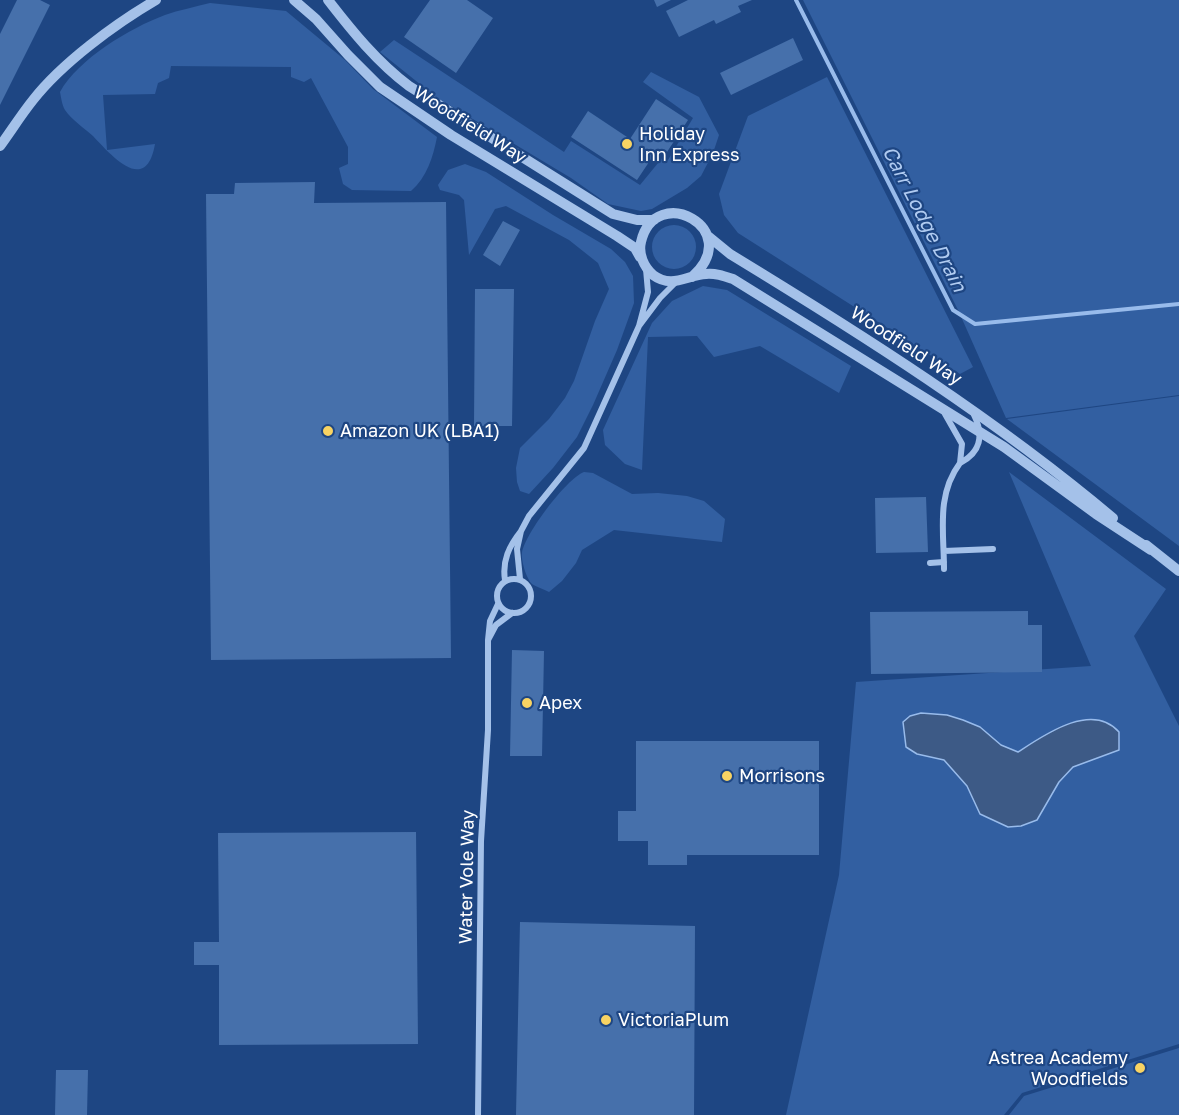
<!DOCTYPE html>
<html>
<head>
<meta charset="utf-8">
<style>
  body { margin:0 }
  canvas { display:block; background:#1e4683 }
</style>
</head>
<body>
<canvas width="1179" height="1115"></canvas>
<script>
const ctx = document.querySelector('canvas').getContext('2d');
ctx.lineJoin = 'round';
function fill(path, color) { ctx.fillStyle = color; ctx.fill(path, 'evenodd'); }
function stroke(path, color, width, dash) { ctx.strokeStyle = color; ctx.lineWidth = width; ctx.lineCap = dash ? 'butt' : 'round'; ctx.setLineDash(dash || []); ctx.stroke(path); }
function drawText(font, color, halo, rows, align = 'center') {
  ctx.font = font + ' "Golos Text",sans-serif'; ctx.lineWidth = 4.5; ctx.setLineDash([]); ctx.textBaseline = 'middle'; ctx.strokeStyle = halo; ctx.fillStyle = color; for (const [text, x, y, turn = 0] of rows) {
    ctx.save(); ctx.translate(x, y); ctx.rotate((+turn || 0) * Math.PI / 180); ctx.textAlign = isNaN(turn) ? turn : align; if (halo) ctx.strokeText(text, 0, 0); ctx.fillText(text, 0, 0); ctx.restore();
  }
}
fill(new Path2D(`
  M803,0H1179V395L1006,418L959,312Z
  M210,3L286,11L345,60L373,89L437,137C433,157 427,177 411,191L352,190L343,184L339,168L348,164V147L311,78L304,82L291,77V67L171,66L169,78L158,83L155,94L103,95L107,150L155,144C146,196 111,155 93,136C84,128 72,120 65,110C62,105 61,97 60,92C78,59 130,28 165,15C179,10 195,7 210,3Z
  M394,40L564,152L571,141L640,185L663,157L668,160L693,118L643,82L651,72L699,97L719,135L713,153L701,176L687,188L652,209L641,211L608,204L571,178L436,97L380,52Z
  M827,77L973,367L960,374L738,233L724,215L719,194L748,116Z
  M465,164L486,172L553,215L611,249L625,262L633,276L634,303L617,350L593,405L577,437L553,468L529,494L520,491L517,482L516,468L520,448L549,419L565,398L574,381L595,321L609,289L598,263L569,240L506,206L495,209L469,255L464,200L459,195L440,190L438,185L448,170Z
  M652 247a22 22 0 1 1 44 0a22 22 0 1 1-44 0Z
  M703,286L727,290L851,366L839,393L760,346L714,357L697,336L648,337L642,470L625,464L605,445L603,430L652,323L672,301Z
  M1179,396V546L1007,419Z
  M584,472L593,473L632,494L658,493L687,496L704,501L725,519L722,542L614,530L582,550L576,563L562,581L549,592C544,589 536,587 532,584C526,578 521,560 522,553C525,534 566,479 584,472Z
  M1009,472L1166,589L1134,636L1179,726V1044L1022,1093L1004,1115H786L839,875L856,682L1091,666Z
  M1179,1048V1115H1009L1024,1096Z`), '#325fa1');
const water = new Path2D(`
  M921,713L947,715L963,720L980,727L1001,745L1018,752C1044,735 1092,701 1119,732V750L1073,767L1059,782L1037,820L1021,826L1008,827L980,814L967,786L944,760L917,754L906,747L903,722L910,716Z`);
fill(water, '#3d5a86');
stroke(water, '#98bbeb', 1.5);
stroke(new Path2D(`
  M796,0L953,310L975,324L1179,304`), '#98bbeb', 4);
fill(new Path2D(`
  M17,0H40L50,5L0,105V34Z
  M430,0H467L493,18L456,73L404,37Z
  M654,0H671L657,7Z
  M688,0H752L738,6L741,12L716,24L714,20L679,37L666,11Z
  M793,38L803,60L731,95L720,73Z
  M656,99L688,120L665,155L657,150L637,180L571,137L588,111L630,139Z
  M315,182L314,203L446,202L451,658L211,660L206,194H234L235,183Z
  M503,221L520,230L500,266L483,255Z
  M475,289H514L512,426H474Z
  M926,497L928,552L876,553L875,498Z
  M1028,611V625H1042V672L871,674L870,612Z
  M512,650L544,651L542,756H510Z
  M636,741H819V855H687V865H648V841H618V811H636Z
  M416,832L418,1044L219,1045V965H194V942H219L218,833Z
  M520,922L695,926L694,1115H516Z
  M56,1070H88L87,1115H55Z`), '#4670ab');
stroke(new Path2D(`
  M646,269L648,292L639,326L660,298L676,282
  M945,414L962,444L960,463C981,452 984,435 974,415
  M521,531L529,516L584,448L639,326
  M944,551L993,549
  M930,563L944,562
  M944,569C944,532 936,495 960,463
  M497 596a17 17 0 1 1 34 0a17 17 0 1 1-34 0Z
  M505,580C502,561 509,546 521,531L517,549L520,579
  M498,604L490,621L488,640L496,625L512,613
  M478,1115L481,841L488,730V640`), '#a4c1e9', 6);
stroke(new Path2D(`
  M294,0L316,19L348,55L380,87L451,135L617,236L635,248L640,257
  M328,0C352,31 377,62 409,86L613,214L637,220H654
  M0,146C11,131 21,115 33,100C62,63 115,24 156,0
  M708,236L730,254C863,335 994,418 1113,518
  M692,277C746,229 655,181 641,242C638,254 644,267 653,275C672,289 687,275 706,274C716,273 724,276 733,279L1004,447L1096,514L1151,550
  M1146,545L1179,571`), '#a4c1e9', 10);
for (const [x, y, r, color] of [
  [627,144,6,"#f8d363"],
  [328,431,6,"#f8d363"],
  [527,703,6,"#f8d363"],
  [727,776,6,"#f8d363"],
  [606,1020,6,"#f8d363"],
  [1140,1068,6,"#f8d363"]
]) { const dot = new Path2D(); dot.arc(x, y, r, 0, 2 * Math.PI); ctx.fillStyle = color; ctx.fill(dot); stroke(dot, '#1e4683', 2); }
drawText('18px', '#fff', '#1e4683', [
  ["Woodfield Way",470,125,32],
  ["Woodfield Way",906,346,33],
  ["Water Vole Way",467,877,-89]
]);
drawText('18px', '#fff', '#1e4683', [
  ["Holiday",639,134],
  ["Inn Express",639,155],
  ["Amazon UK (LBA1)",340,431],
  ["Apex",539,703],
  ["Morrisons",739,776],
  ["VictoriaPlum",618,1020],
  ["Astrea Academy",1128,1058,"right"],
  ["Woodfields",1128,1079,"right"]
], 'left');
drawText('italic 20px', '#b0cbf1', '#1e4683', [
  ["Carr Lodge Drain",924,219,63]
]);
</script>
</body>
</html>
